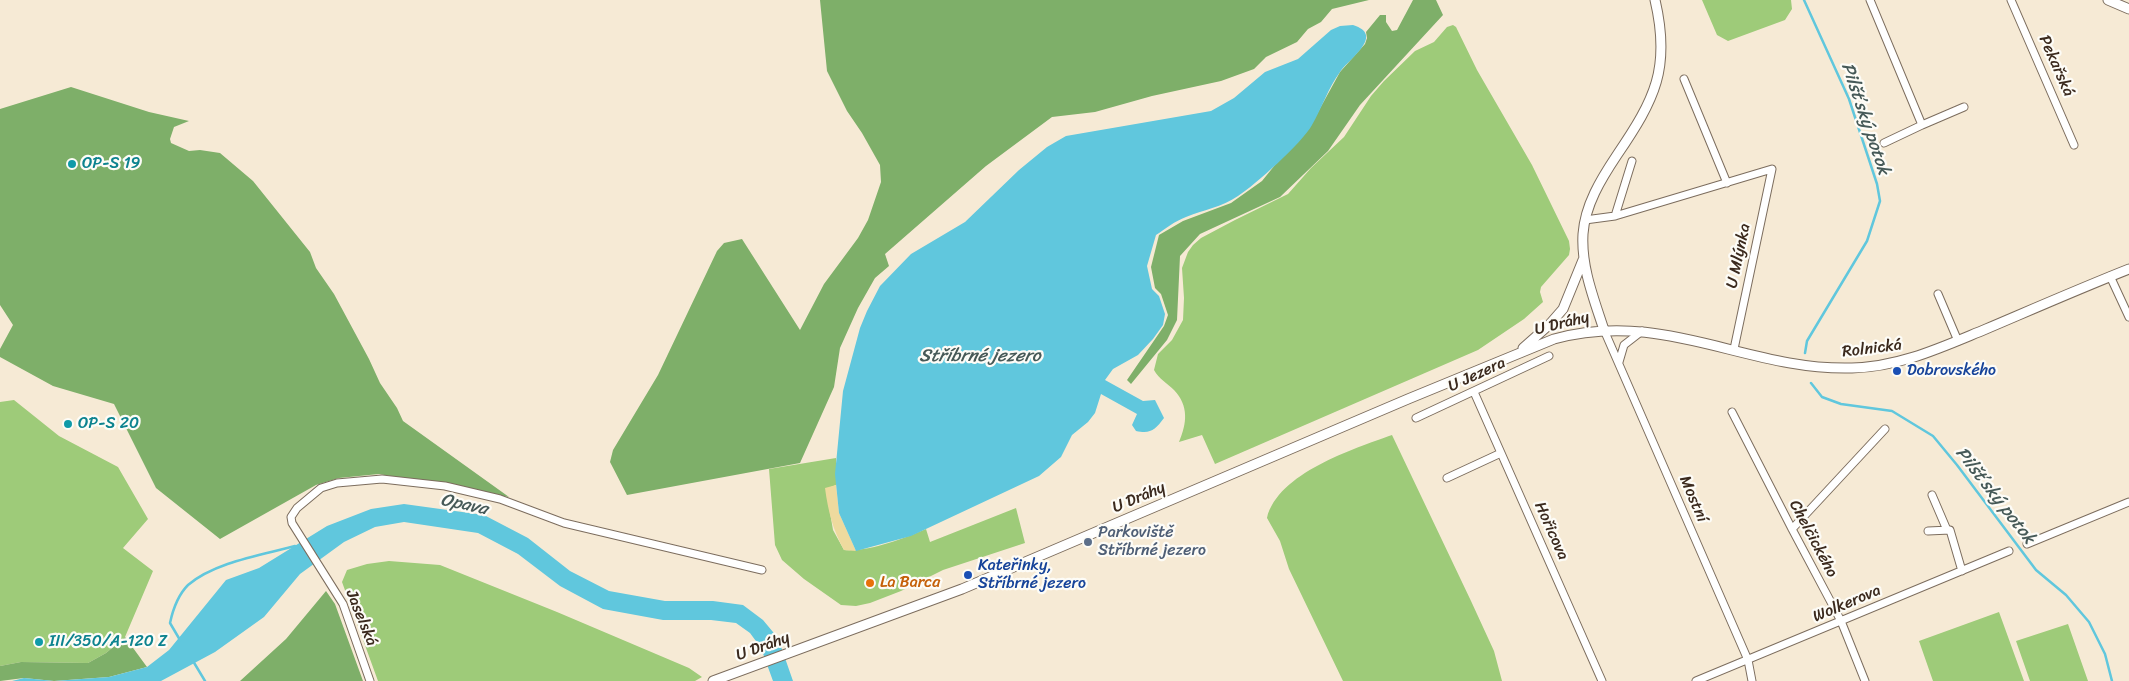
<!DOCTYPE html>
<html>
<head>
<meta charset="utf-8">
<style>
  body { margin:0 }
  canvas { display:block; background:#f6ead5 }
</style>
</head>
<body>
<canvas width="2129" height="681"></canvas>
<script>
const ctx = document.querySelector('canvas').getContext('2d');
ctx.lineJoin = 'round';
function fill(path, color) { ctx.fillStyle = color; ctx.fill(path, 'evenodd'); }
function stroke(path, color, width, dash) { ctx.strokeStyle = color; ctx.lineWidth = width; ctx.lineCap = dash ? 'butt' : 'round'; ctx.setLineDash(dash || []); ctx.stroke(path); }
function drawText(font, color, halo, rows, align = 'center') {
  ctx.font = font + ' Sriracha,sans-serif'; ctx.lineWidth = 4.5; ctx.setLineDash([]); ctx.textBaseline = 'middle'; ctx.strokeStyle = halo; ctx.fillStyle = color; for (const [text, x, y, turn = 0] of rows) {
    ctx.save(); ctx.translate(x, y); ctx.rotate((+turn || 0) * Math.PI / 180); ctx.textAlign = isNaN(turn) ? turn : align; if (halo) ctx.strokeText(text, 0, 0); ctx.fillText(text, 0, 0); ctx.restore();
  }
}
fill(new Path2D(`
  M1702,0H1791L1792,9L1785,20L1728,41L1717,35Z
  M1453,25L1456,27L1477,70L1532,165L1569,241L1570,249L1569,255L1541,287L1540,292L1543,302L1524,319L1478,350L1215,464L1202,435L1179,442C1187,423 1189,406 1174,390C1167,383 1159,379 1154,370L1158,354L1172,340L1183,320L1184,298L1182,268L1188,252L1193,245L1201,238L1235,220L1288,194L1311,168L1344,137L1371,96L1384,81L1415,51L1434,42L1447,27Z
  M14,400L59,436L118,467L148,519L123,548L153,571L125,637L106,653L88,663L21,662L0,666V402Z
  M1392,435L1471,601L1494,651L1502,681H1343L1289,569L1280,541L1267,518C1278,473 1353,449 1392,435Z
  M836,458V485L826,489L833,530L844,550C868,552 903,539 926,529L930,542L1016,508L1025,543L943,570L901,591L870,603L856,606L841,605L804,579L782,560L775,545L769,469Z
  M389,561L440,565L557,612L689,668L702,677L695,681H378L342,582L347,570L367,564Z
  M1999,612L2024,681H1933L1919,641Z
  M2068,624L2088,681H2030L2016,641Z`), '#9ecb79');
fill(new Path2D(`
  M820,0H1369L1332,9L1321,22L1308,29L1297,42L1266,57L1254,69L1221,81L1152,96L1095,112L1052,117L986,166L885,254L889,266L875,278L858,308L840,348L834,387L800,463L627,495L610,462L613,450L658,375L717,251L724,243L742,239L800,330L824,284L858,238L868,220L881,182L880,165L862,133L847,111L827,71Z
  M1413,0H1436L1443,15L1360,105L1328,151L1280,197L1200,234L1180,256L1177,320L1167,340L1131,384L1127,380L1164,326L1168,315L1161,294L1155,288L1151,267L1159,235L1183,221L1231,203L1262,181L1318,112L1340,72L1365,44L1367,38L1366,32L1380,15H1386V22L1392,31L1397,30Z
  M71,87L149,112L189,121L174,127L170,139L171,143L189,151L200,150L220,153L253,181L310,252L316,268L334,294L369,359L380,383L397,408L403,421L509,497L379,474L339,478L316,485L220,539L156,488L114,404L53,386L0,357V349L13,325L0,305V109Z
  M326,591L335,604L363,681H240L286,639Z
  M125,637L147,667L109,677L54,681L24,678L0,681V666L21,662L88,663L106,653Z`), '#7eaf69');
fill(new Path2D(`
  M836,485L839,513L856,551L844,550C833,530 828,511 825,488Z`), '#eeda9e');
fill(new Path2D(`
  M1353,25C1385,35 1350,58 1340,72C1328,88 1322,108 1312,125C1302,143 1255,185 1238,196C1222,207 1203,210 1186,217C1175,221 1165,229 1156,235L1147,266L1152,289L1159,296L1165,314L1163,325L1153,339L1138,355L1113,369L1105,380L1143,401L1155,400L1164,418C1155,430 1151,434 1136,431L1132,425L1137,414L1101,394L1095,413L1088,422L1072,435L1061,457L1039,476L911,536L856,551L839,513L835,474L843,391L860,328L867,311L880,286L911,254L965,222L1019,170L1047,147L1066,136L1211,111L1234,98L1265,72L1298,59L1331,30L1340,26Z
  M404,504L484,515L528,538L570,571L609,591L665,601H713L743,605L763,620L778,638L793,681H773L761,648L750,633L736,623L711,620H663L603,609L560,586L518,554L478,533L404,522L375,527L344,542L300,574L264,617L215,652L161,681H12L24,678L54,681L109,677L147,667L169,650L226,580L259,568L327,526L371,509Z`), '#60c7dd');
stroke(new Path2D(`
  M1804,0L1849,99L1877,184L1880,201L1867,241L1807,341L1805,353
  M1811,383L1822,397L1841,404L1892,411L1933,436L1957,465L2036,570L2066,595L2089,622L2105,654L2112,681
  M180,640L170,623C173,609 178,595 188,585C215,562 262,555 295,546
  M193,661L205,681`), '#60c7dd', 2.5);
const minor = new Path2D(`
  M1870,0L1922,125L1964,107
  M2011,0L2074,145
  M1684,79L1727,183
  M1884,143L1922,125
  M1615,216L1632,161
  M1585,220L1615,216L1772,169L1734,349
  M2110,276L2129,317
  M1938,294L1958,341
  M1604,330L1748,660L1752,681
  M1619,362L1624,345L1642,331
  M1474,392L1602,681
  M1732,412L1792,529L1841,621L1865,681
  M1416,418L1549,356
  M1447,478L1501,453
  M1932,495L1947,530
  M1792,529L1885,429
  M1928,531L1950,530L1962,571
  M2027,544L2129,502
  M370,681L343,604L292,523L291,517L297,508L321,488L337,483L382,479L445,486L500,499L564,523L762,570
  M1696,681L2009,551`);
const tertiary = new Path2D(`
  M2108,0L2129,9
  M1604,330C1594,299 1581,267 1583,234C1585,205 1601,179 1617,155C1655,99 1671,68 1655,0
  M1523,348L1549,325L1563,309L1583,260
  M713,681L962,589L1408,399L1554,339C1665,309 1747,371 1852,368C1900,367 1942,347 1986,329C2033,309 2081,288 2129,269`);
stroke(minor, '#7c6d5e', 9);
stroke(tertiary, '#7c6d5e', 11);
stroke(minor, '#fff', 7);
stroke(tertiary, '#fff', 9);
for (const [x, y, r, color] of [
  [72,164,5,"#0f9aa8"],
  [1897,371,5,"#1a4fb4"],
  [68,424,5,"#0f9aa8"],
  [1088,542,5,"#5c6f8a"],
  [968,575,5,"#1a4fb4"],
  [870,583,5,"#e8710a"],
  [39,642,5,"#0f9aa8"]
]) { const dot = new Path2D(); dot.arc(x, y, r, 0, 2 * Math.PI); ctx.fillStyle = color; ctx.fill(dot); stroke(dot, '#fdfcf7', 2); }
drawText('16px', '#3b2a1e', '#fdfcf7', [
  ["Pekařská",2056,66,66],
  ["U Mlýnka",1739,256,-78],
  ["U Dráhy",1562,324,-14],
  ["Rolnická",1872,349,-7],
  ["U Jezera",1477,375,-25],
  ["U Dráhy",1139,498,-23],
  ["Mostní",1693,499,67],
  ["Hořicova",1551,531,66],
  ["Chelčického",1813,539,62],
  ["Wolkerova",1847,604,-23],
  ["Jaselská",361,618,68],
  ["U Dráhy",763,647,-20]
]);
drawText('16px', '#0d838f', '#fdfcf7', [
  ["OP-S 19",82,164],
  ["OP-S 20",78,424],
  ["III/350/A-120 Z",49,642]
], 'left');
drawText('16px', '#164399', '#fdfcf7', [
  ["Dobrovského",1907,371],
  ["Kateřinky,",978,566],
  ["Stříbrné jezero",978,584]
], 'left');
drawText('16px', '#4e5e75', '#fdfcf7', [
  ["Parkoviště",1098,533],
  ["Stříbrné jezero",1098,551]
], 'left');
drawText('16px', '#c56008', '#fdfcf7', [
  ["La Barca",880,583]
], 'left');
drawText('italic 18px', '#465957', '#fdfcf7', [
  ["Pilšťský potok",1865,119,71],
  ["Stříbrné jezero",980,356],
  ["Pilšťský potok",1995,496,52],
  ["Opava",464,505,12]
]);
</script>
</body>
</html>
